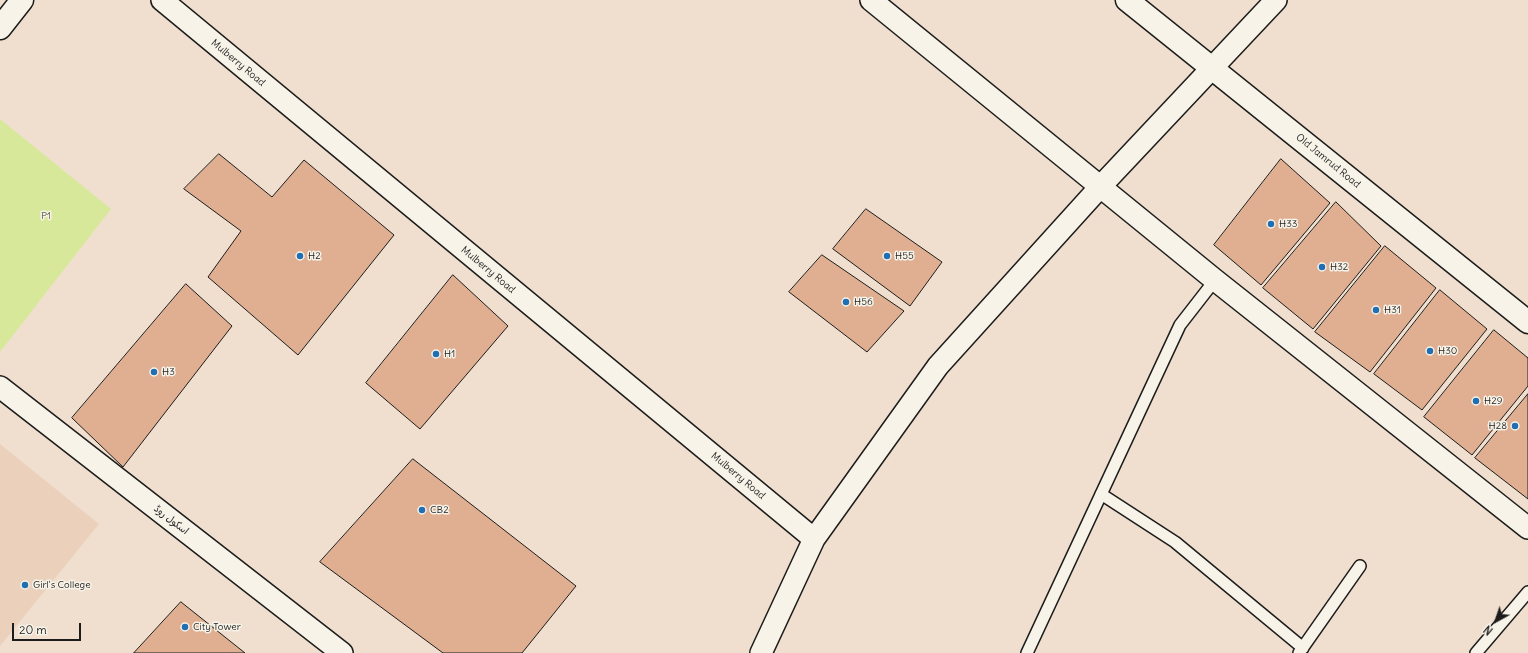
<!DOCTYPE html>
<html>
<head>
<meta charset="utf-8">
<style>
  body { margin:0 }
  #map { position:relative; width:1528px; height:653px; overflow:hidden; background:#f0dfce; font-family:Delius,sans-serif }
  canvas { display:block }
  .north { position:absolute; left:1476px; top:601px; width:40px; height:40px; -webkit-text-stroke:3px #f7f3e8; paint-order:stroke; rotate:220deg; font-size:11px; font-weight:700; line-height:16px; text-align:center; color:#1c1c1c }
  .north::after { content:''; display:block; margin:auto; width:14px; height:18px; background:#1c1c1c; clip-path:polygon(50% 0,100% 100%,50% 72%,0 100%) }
  .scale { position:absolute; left:12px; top:623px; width:69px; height:18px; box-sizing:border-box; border:2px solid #1c1c1c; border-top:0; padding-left:5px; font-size:12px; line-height:14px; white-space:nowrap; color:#1c1c1c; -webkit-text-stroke:3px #f7f3e8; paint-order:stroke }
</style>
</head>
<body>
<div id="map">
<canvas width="1528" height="653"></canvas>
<div class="north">N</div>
<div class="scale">20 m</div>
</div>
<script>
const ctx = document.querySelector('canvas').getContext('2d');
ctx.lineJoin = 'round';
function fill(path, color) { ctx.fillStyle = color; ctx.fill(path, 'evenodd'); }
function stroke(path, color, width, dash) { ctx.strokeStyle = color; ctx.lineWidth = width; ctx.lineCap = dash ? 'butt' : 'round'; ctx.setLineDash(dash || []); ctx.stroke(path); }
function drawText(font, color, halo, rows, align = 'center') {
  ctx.font = font + ' Delius,"Playpen Sans Arabic",sans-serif'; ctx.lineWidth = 3; ctx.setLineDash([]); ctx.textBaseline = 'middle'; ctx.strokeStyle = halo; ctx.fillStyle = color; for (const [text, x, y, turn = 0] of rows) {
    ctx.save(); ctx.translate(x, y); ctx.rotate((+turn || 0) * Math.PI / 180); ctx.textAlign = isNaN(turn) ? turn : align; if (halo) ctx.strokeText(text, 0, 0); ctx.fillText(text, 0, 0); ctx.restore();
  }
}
fill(new Path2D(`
  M0,444L99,524L0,646Z`), '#ebd1bc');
fill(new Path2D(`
  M0,119L111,209L0,352Z`), '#d7e89b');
const building = new Path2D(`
  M219,154L272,197L304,160L394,235L298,355L208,277L241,231L184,189Z
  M1281,159L1330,203L1261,285L1214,245Z
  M1336,202L1381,246L1313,329L1263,288Z
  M866,209L942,262L910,306L833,249Z
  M1385,246L1436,288L1370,372L1315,332Z
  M822,255L904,311L867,352L789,292Z
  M453,275L508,326L420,429L366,383Z
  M186,284L232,326L123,467L72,418Z
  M1440,290L1487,329L1422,410L1374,374Z
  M1494,330L1528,358V386L1472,455L1424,417Z
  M1528,394V499L1475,458Z
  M413,459L576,586L522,653H443L320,562Z
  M181,602L245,653H134Z`);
fill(building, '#e0af92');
stroke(building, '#1c1c1c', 1);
const service = new Path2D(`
  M1101,494L1175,542L1303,648
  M1027,653L1180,325L1215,280
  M1299,653L1360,566
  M1476,653L1528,592`);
const minor = new Path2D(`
  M162,0L814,539
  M871,0L1215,280L1528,528
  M0,387L342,653
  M761,653L814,539L938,366L1100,187L1276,0`);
const tertiary = new Path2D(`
  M1127,0L1528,322
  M0,28L22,0`);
stroke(service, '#1c1c1c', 14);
stroke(minor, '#1c1c1c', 24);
stroke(tertiary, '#1c1c1c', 25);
stroke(service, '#f7f3e8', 11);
stroke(minor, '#f7f3e8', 21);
stroke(tertiary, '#f7f3e8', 22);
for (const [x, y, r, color] of [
  [1271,224,4,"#1f6fb2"],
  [300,256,4,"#1f6fb2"],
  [887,256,4,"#1f6fb2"],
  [1322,267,4,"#1f6fb2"],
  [846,302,4,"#1f6fb2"],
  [1376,310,4,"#1f6fb2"],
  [1430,351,4,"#1f6fb2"],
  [436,354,4,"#1f6fb2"],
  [154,372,4,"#1f6fb2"],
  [1476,401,4,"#1f6fb2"],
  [1515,426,4,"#1f6fb2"],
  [422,510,4,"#1f6fb2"],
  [25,585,4,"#1f6fb2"],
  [185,627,4,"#1f6fb2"]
]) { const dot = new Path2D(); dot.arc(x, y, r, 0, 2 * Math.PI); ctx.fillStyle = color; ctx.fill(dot); stroke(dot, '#f7f3e8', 1.5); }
drawText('10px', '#1c1c1c', '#f7f3e8', [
  ["Mulberry Road",238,63,40],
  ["Old Jamrud Road",1328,161,39],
  ["Mulberry Road",488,270,40],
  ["Mulberry Road",738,476,40],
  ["اسکول روڈ",171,520,38]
]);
drawText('10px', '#545942', '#f7f3e8', [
  ["P1",46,216]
]);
drawText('10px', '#1c1c1c', '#f7f3e8', [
  ["H33",1279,224],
  ["H2",308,256],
  ["H55",895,256],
  ["H32",1330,267],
  ["H56",854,302],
  ["H31",1384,310],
  ["H30",1438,351],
  ["H1",444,354],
  ["H3",162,372],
  ["H29",1484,401],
  ["H28",1507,426,"right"],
  ["CB2",430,510],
  ["Girl's College",33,585],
  ["City Tower",193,627]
], 'left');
</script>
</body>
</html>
